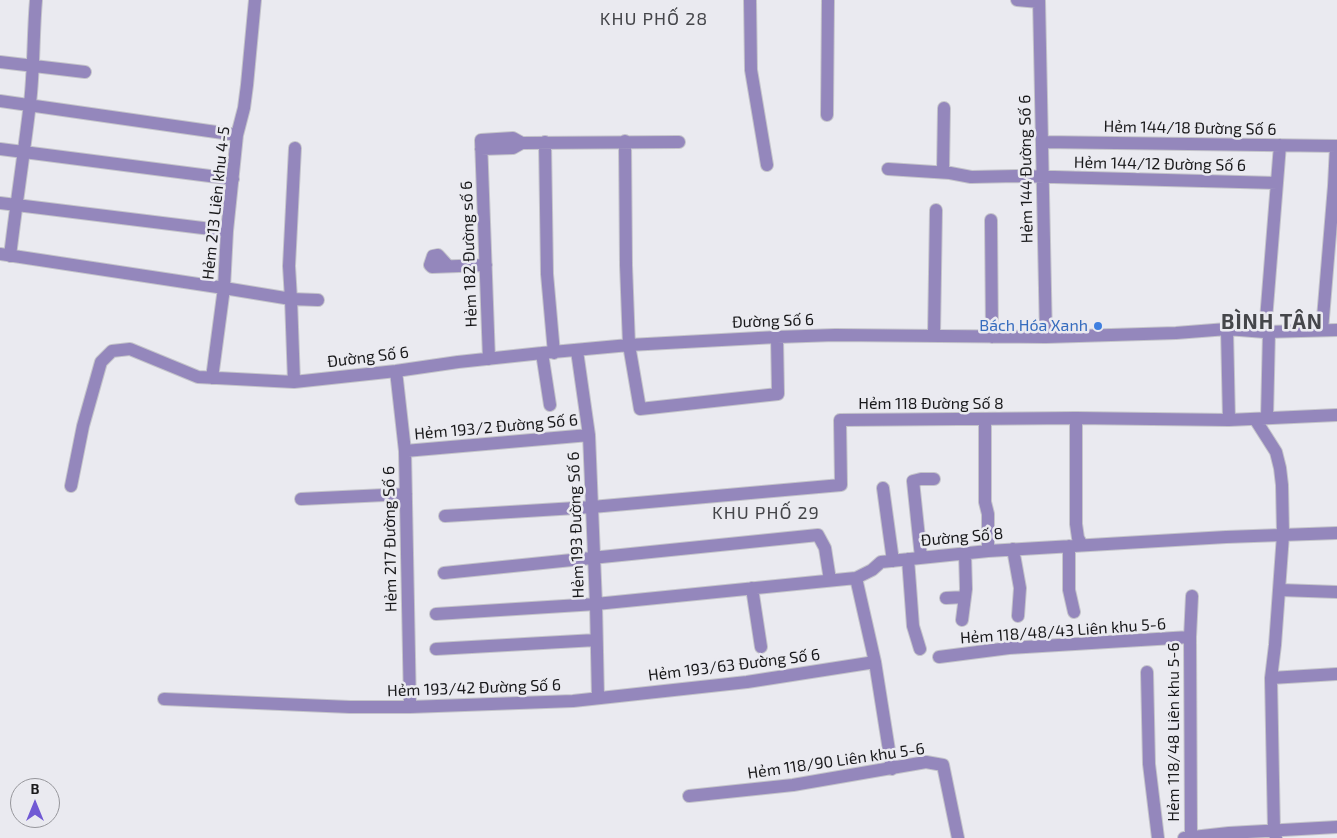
<!DOCTYPE html>
<html>
<head>
<meta charset="utf-8">
<style>
  body { margin:0 }
  #map { position:relative; width:1337px; height:838px; overflow:hidden; background:#eaeaf0; font-family:"Exo 2",sans-serif }
  canvas { display:block }
  .north { position:absolute; left:10px; top:778px; width:50px; height:50px; box-sizing:border-box; background:#eaeaf0; border:1px solid #96969b; border-radius:50%; rotate:0deg; font-size:14px; font-weight:700; line-height:20px; text-align:center; color:#19191b }
  .north::after { content:''; display:block; margin:auto; width:18px; height:22px; background:#715ad4; clip-path:polygon(50% 0,100% 100%,50% 72%,0 100%) }
</style>
</head>
<body>
<div id="map">
<canvas width="1337" height="838"></canvas>
<div class="north">B</div>
</div>
<script>
const ctx = document.querySelector('canvas').getContext('2d');
ctx.lineJoin = 'round';
function stroke(path, color, width, dash) { ctx.strokeStyle = color; ctx.lineWidth = width; ctx.lineCap = dash ? 'butt' : 'round'; ctx.setLineDash(dash || []); ctx.stroke(path); }
function drawText(font, color, halo, rows, align = 'center') {
  ctx.font = font + ' "Exo 2",sans-serif'; ctx.lineWidth = 5; ctx.setLineDash([]); ctx.textBaseline = 'middle'; ctx.strokeStyle = halo; ctx.fillStyle = color; for (const [text, x, y, turn = 0] of rows) {
    ctx.save(); ctx.translate(x, y); ctx.rotate((+turn || 0) * Math.PI / 180); ctx.textAlign = isNaN(turn) ? turn : align; if (halo) ctx.strokeText(text, 0, 0); ctx.fillText(text, 0, 0); ctx.restore();
  }
}
const street = new Path2D(`
  M750,0L751,70L767,165
  M1017,0L1039,2
  M1039,0L1046,337
  M0,62L85,72
  M0,101L237,135
  M827,115L828,0
  M625,141L626,265L629,345L640,409L778,394L777,337
  M545,142L547,274L554,353
  M1042,142L1337,146
  M295,148L289,266L291,299L318,300
  M0,149L233,179
  M481,149L513,148L522,143
  M888,169L950,173L971,177L1017,176L1277,183
  M943,172L944,108
  M0,203L227,231
  M991,220L992,337
  M0,254L224,288L291,299L294,382
  M10,256C16,205 24,154 30,103C34,69 33,35 36,0
  M448,266L438,255L433,256L430,265L432,267L486,265
  M1227,329L1229,420
  M1322,330L1334,186L1336,146
  M1265,332L1280,145
  M934,336L936,210
  M577,351L589,435L596,604L598,698
  M542,353L550,405
  M489,359L481,140L513,138L522,143L679,142
  M396,371L405,451L410,707
  M212,378L224,288L227,231L237,135L244,108L247,85L255,0
  M1076,418V524L1078,538L1082,545
  M1267,418L1269,332
  M1255,419L1276,452L1280,468L1282,485L1283,535L1275,645L1271,678L1274,831L1276,838
  M985,420V502L988,514V551
  M405,451L589,435
  M71,486L83,426L101,362L112,351L130,349L198,377L294,382L396,371L458,362L542,353L629,345L777,337L835,335L1046,337L1176,333L1227,329L1265,332L1337,330
  M883,488L893,561
  M301,499L406,494
  M445,516L592,507L841,485L840,420L1076,418L1229,420L1337,415
  M1069,546V590L1074,612
  M1013,549L1020,588L1018,616
  M921,557L913,481L921,479H934
  M908,559L913,626L920,649
  M444,573L818,535L825,548L830,580
  M856,578L875,662L892,769
  M752,588L761,647
  M1280,590L1337,592
  M946,598L965,597
  M436,614L596,604L856,578L872,570L881,562L988,551L1226,537L1337,533
  M962,620L966,589L965,553
  M436,649L596,640
  M939,657L1009,648L1190,637
  M1147,672L1149,764L1158,838
  M1271,678L1337,674
  M164,699L350,707H410L573,701L747,682L875,662
  M689,796L793,785L926,762L943,765L958,838
  M1191,837L1190,637L1192,596
  M1184,838L1229,833L1337,827`);
stroke(street, '#c4c4ca', 14);
stroke(street, '#9487bc', 12);
for (const [x, y, r, color] of [
  [1098,326,5,"#3f7fe0"]
]) { const dot = new Path2D(); dot.arc(x, y, r, 0, 2 * Math.PI); ctx.fillStyle = color; ctx.fill(dot); stroke(dot, '#eaeaf0', 2); }
drawText('16px', '#19191b', '#eaeaf0', [
  ["Hẻm 144/18 Đường Số 6",1190,128,1],
  ["Hẻm 144/12 Đường Số 6",1160,164,1],
  ["Hẻm 144 Đường Số 6",1026,169,-91],
  ["Hẻm 213 Liên khu 4-5",216,203,-84],
  ["Hẻm 182 Đường số 6",469,254,-92],
  ["Đường Số 6",773,321,-2],
  ["Đường Số 6",368,357,-7],
  ["Hẻm 118 Đường Số 8",931,404],
  ["Hẻm 193/2 Đường Số 6",496,427,-5],
  ["Hẻm 193 Đường Số 6",576,525,-92],
  ["Đường Số 8",962,537,-5],
  ["Hẻm 217 Đường Số 6",390,539,-91],
  ["Hẻm 118/48/43 Liên khu 5-6",1063,631,-4],
  ["Hẻm 193/63 Đường Số 6",734,665,-7],
  ["Hẻm 193/42 Đường Số 6",474,688,-2],
  ["Hẻm 118/48 Liên khu 5-6",1174,732,-90],
  ["Hẻm 118/90 Liên khu 5-6",836,761,-8]
]);
drawText('16px', '#366cbe', '#eaeaf0', [
  ["Bách Hóa Xanh",1088,326]
], 'right');
ctx.letterSpacing = '1px';
drawText('18px', '#45464a', '#eaeaf0', [
  ["KHU PHỐ 28",654,19],
  ["KHU PHỐ 29",766,513]
]);
ctx.letterSpacing = '0px';
ctx.letterSpacing = '1px';
drawText('bold 21px', '#45464a', '#eaeaf0', [
  ["BÌNH TÂN",1272,322]
]);
ctx.letterSpacing = '0px';
</script>
</body>
</html>
